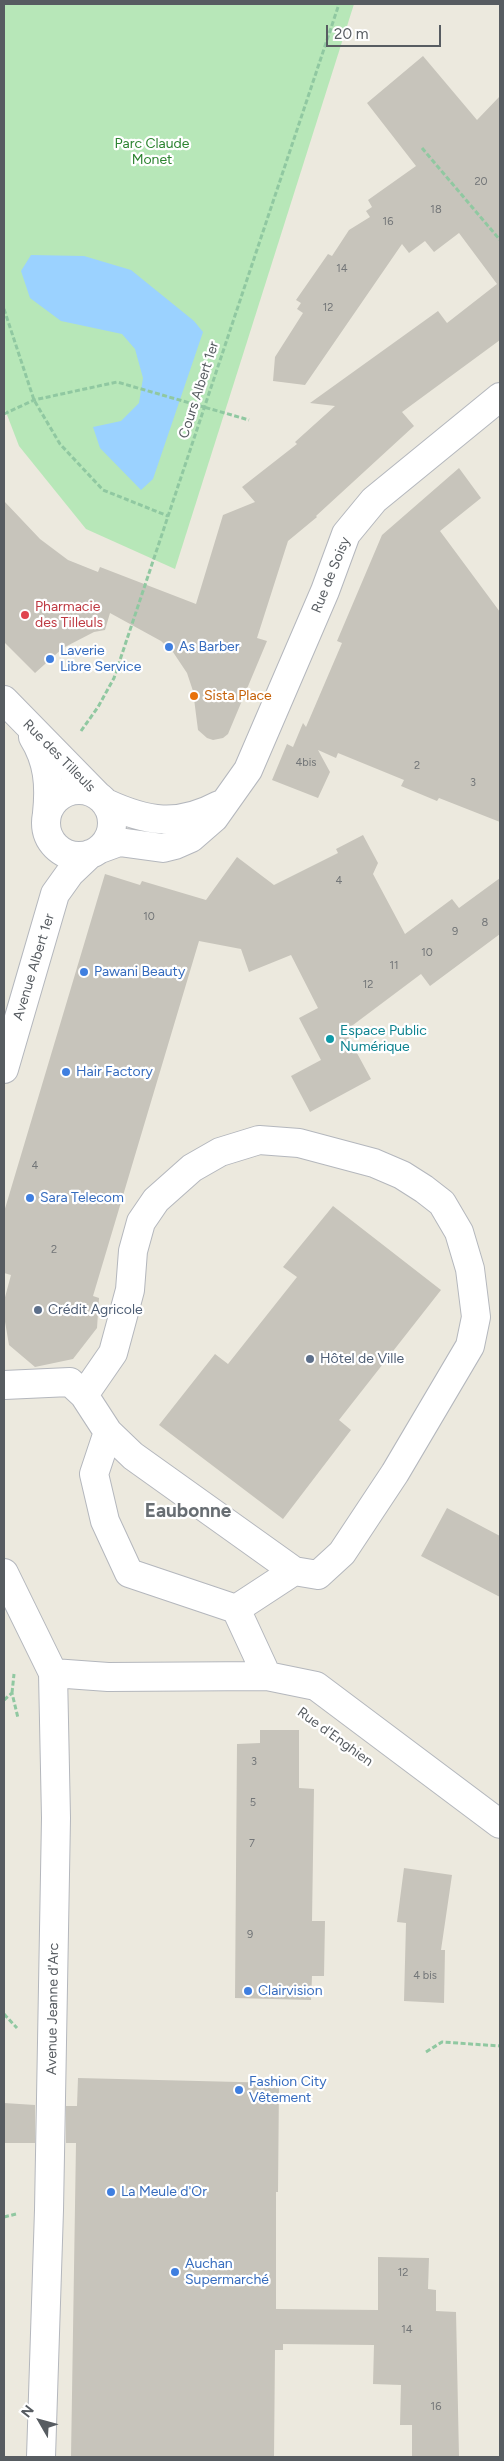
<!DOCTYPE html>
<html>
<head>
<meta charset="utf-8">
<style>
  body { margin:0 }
  #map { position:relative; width:504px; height:2461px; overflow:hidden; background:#ece9de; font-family:Figtree,sans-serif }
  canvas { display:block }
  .frame { position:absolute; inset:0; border:5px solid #575c61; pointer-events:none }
  .north { position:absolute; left:15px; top:2396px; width:50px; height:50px; -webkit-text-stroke:4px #fff; paint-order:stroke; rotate:308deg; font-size:14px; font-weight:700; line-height:20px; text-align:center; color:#575c61 }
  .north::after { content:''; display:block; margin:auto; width:18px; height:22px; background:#575c61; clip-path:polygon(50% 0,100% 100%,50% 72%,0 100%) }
  .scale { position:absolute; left:326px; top:25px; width:115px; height:22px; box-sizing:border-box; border:2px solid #575c61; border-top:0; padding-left:6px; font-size:15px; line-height:18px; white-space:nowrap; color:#575c61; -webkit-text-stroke:4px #fff; paint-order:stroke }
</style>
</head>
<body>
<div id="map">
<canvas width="504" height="2461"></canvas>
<div class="frame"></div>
<div class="north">N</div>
<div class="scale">20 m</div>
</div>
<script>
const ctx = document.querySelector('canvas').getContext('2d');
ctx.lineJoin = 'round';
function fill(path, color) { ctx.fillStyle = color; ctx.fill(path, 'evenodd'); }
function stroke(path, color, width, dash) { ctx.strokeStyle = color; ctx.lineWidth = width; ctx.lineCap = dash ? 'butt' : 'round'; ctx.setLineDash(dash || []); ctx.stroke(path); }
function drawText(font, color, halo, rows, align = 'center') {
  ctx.font = font + ' Figtree,sans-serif'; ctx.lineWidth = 4.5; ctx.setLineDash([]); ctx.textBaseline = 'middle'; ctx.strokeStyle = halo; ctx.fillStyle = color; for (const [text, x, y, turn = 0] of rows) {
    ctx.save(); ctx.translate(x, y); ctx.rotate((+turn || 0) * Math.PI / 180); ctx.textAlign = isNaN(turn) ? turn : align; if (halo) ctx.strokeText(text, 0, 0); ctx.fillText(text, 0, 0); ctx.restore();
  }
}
fill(new Path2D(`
  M4,4H354L175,569L86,529L19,446L4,407Z`), '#b7e7b8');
fill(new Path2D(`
  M31,255L84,256L131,270L194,321L203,332L153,479L141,490L100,448L93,427L121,421L139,403L143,378L135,349L122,334L61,321L30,298L21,271Z`), '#9bd2ff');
fill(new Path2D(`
  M423,56L477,120L500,96V340L402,412L414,426L316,516L317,517L288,541L257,638L267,641L228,734L223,738L213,740L207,738L198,730L193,691L187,673L173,652L161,641L110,613L105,630L94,632L63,648L35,673L4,642V501L40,539L68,560L98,572L100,567L196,604L223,515L255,502L242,487L297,444L295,442L335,406L310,403L438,311L447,323L497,284L459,233L434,252L425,241L409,253L402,244L305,385L273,381L275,357L303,313L297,309L301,303L296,300L328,254L332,256L349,230L370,217L366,211L372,207L368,200L416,166L367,103Z
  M459,468L481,498L440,531L500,612V822L439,798L437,801L401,786L404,780L338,753L336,758L318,750L330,772L318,798L272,780L287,744L293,747L303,723L306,727L342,643L337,641L382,535Z
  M363,835L378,863L373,874L405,934L452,899L459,908L500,878V934L430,986L421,974L345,1031L371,1079L310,1112L291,1076L321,1060L299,1018L318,1008L291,955L249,972L241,949L199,941L93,1296L99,1298L97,1328L73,1359L35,1367L9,1345L4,1316V1301L11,1275L4,1273V1212L105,874L140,885L142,881L206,900L237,857L274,885L338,853L336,849Z
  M333,1206L441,1290L339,1420L351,1430L283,1519L159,1425L215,1354L228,1364L297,1277L283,1267Z
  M447,1508L500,1536V1597L421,1556Z
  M260,1730H299V1788L314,1789L312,1921H325L324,1976H312L311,2000L235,1998L237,1744L260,1743Z
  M404,1868L452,1875L441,1950H445L444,2003L404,2001L406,1923L397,1922Z
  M78,2078L279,2083L278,2192H276V2309L378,2310V2257L429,2258L428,2289L436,2290V2311L456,2312L459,2457H412V2425H400L401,2385L373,2384L374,2345L283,2344V2350H275L274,2457H71L76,2143H66V2106H77Z
  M4,2103L35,2105V2143H4Z`), '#c7c4bb');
const minor = new Path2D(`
  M4,700L98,796
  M33,737C48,761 50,785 47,813
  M46 823a33 33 0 1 1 66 0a33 33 0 1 1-66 0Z
  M106,803C147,822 178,827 219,805
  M100,849L119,842L163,848L175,845L191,838L214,818L248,770L325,591L346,534L374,500L500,397
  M4,1069L55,894L70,873L90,854
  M4,1385L70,1382L84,1395L108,1432L133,1456L294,1571L318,1575L342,1553L395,1473L470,1346L476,1317L470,1269L459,1232L442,1203L424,1189L402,1175L374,1163L299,1143L259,1140L220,1152L192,1168L156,1200L141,1222L133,1251L130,1290L113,1353L84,1395
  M108,1432L94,1474L105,1521L129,1573L236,1609L294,1571
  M4,1573L53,1673L56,1818L49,2210L41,2457
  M236,1609L267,1676
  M53,1673L108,1677L267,1676L316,1686L500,1824`);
stroke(minor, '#b4b7bd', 30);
stroke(new Path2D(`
  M422,148L500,240
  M4,309L34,400L60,444L103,490L168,516
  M4,414L34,400L117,382L249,420
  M81,731L98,707L114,678L339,4
  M12,1693L14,1674
  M4,1700L12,1693L18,1718
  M4,2014L17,2028
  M426,2052L442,2042L500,2046
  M4,2217L16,2214`), '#90c8a1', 3, [5, 2.5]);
stroke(minor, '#fff', 28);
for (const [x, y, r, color] of [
  [25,615,5,"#e0444e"],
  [169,647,5,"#3f7fe0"],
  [50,659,5,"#3f7fe0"],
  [194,696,5,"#e8710a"],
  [84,972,5,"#3f7fe0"],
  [330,1039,5,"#0f9aa8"],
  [66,1072,5,"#3f7fe0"],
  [30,1198,5,"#3f7fe0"],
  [38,1310,5,"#5c6f8a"],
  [310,1359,5,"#5c6f8a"],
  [248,1991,5,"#3f7fe0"],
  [239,2090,5,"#3f7fe0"],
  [111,2192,5,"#3f7fe0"],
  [175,2272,5,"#3f7fe0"]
]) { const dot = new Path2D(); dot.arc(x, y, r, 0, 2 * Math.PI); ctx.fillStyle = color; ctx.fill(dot); stroke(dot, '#fff', 2); }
drawText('11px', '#737678', null, [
  ["20",481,182],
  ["18",436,210],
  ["16",388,222],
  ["14",342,269],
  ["12",328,308],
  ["4bis",306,763],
  ["2",417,766],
  ["3",473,783],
  ["4",339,881],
  ["10",149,917],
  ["8",485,923],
  ["9",455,932],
  ["10",427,953],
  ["11",394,966],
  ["12",368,985],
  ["4",35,1166],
  ["2",54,1250],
  ["3",254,1762],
  ["5",253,1803],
  ["7",252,1844],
  ["9",250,1935],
  ["4 bis",425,1976],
  ["12",403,2273],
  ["14",407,2330],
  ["16",436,2407]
]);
drawText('14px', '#2d8431', '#fff', [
  ["Parc Claude",152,144],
  ["Monet",152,160]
]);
drawText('14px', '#575c61', '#fff', [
  ["Cours Albert 1er",199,390,-72],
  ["Rue de Soisy",331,575,-68],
  ["Rue des Tilleuls",59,756,45],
  ["Avenue Albert 1er",34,967,-73],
  ["Rue d'Enghien",335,1737,36],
  ["Avenue Jeanne d'Arc",53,2009,-89]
]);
drawText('14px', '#be3a42', '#fff', [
  ["Pharmacie",35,607],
  ["des Tilleuls",35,623]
], 'left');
drawText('14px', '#366cbe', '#fff', [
  ["As Barber",179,647],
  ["Laverie",60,651],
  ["Libre Service",60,667],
  ["Pawani Beauty",94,972],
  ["Hair Factory",76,1072],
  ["Sara Telecom",40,1198],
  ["Clairvision",258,1991],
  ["Fashion City",249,2082],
  ["Vêtement",249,2098],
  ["La Meule d'Or",121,2192],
  ["Auchan",185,2264],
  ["Supermarché",185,2280]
], 'left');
drawText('14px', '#c56008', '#fff', [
  ["Sista Place",204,696]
], 'left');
drawText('14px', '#0d838f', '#fff', [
  ["Espace Public",340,1031],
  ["Numérique",340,1047]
], 'left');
drawText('14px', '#4e5e75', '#fff', [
  ["Crédit Agricole",48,1310],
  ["Hôtel de Ville",320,1359]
], 'left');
drawText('bold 19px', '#686e73', '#fff', [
  ["Eaubonne",188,1511]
]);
</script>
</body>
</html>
